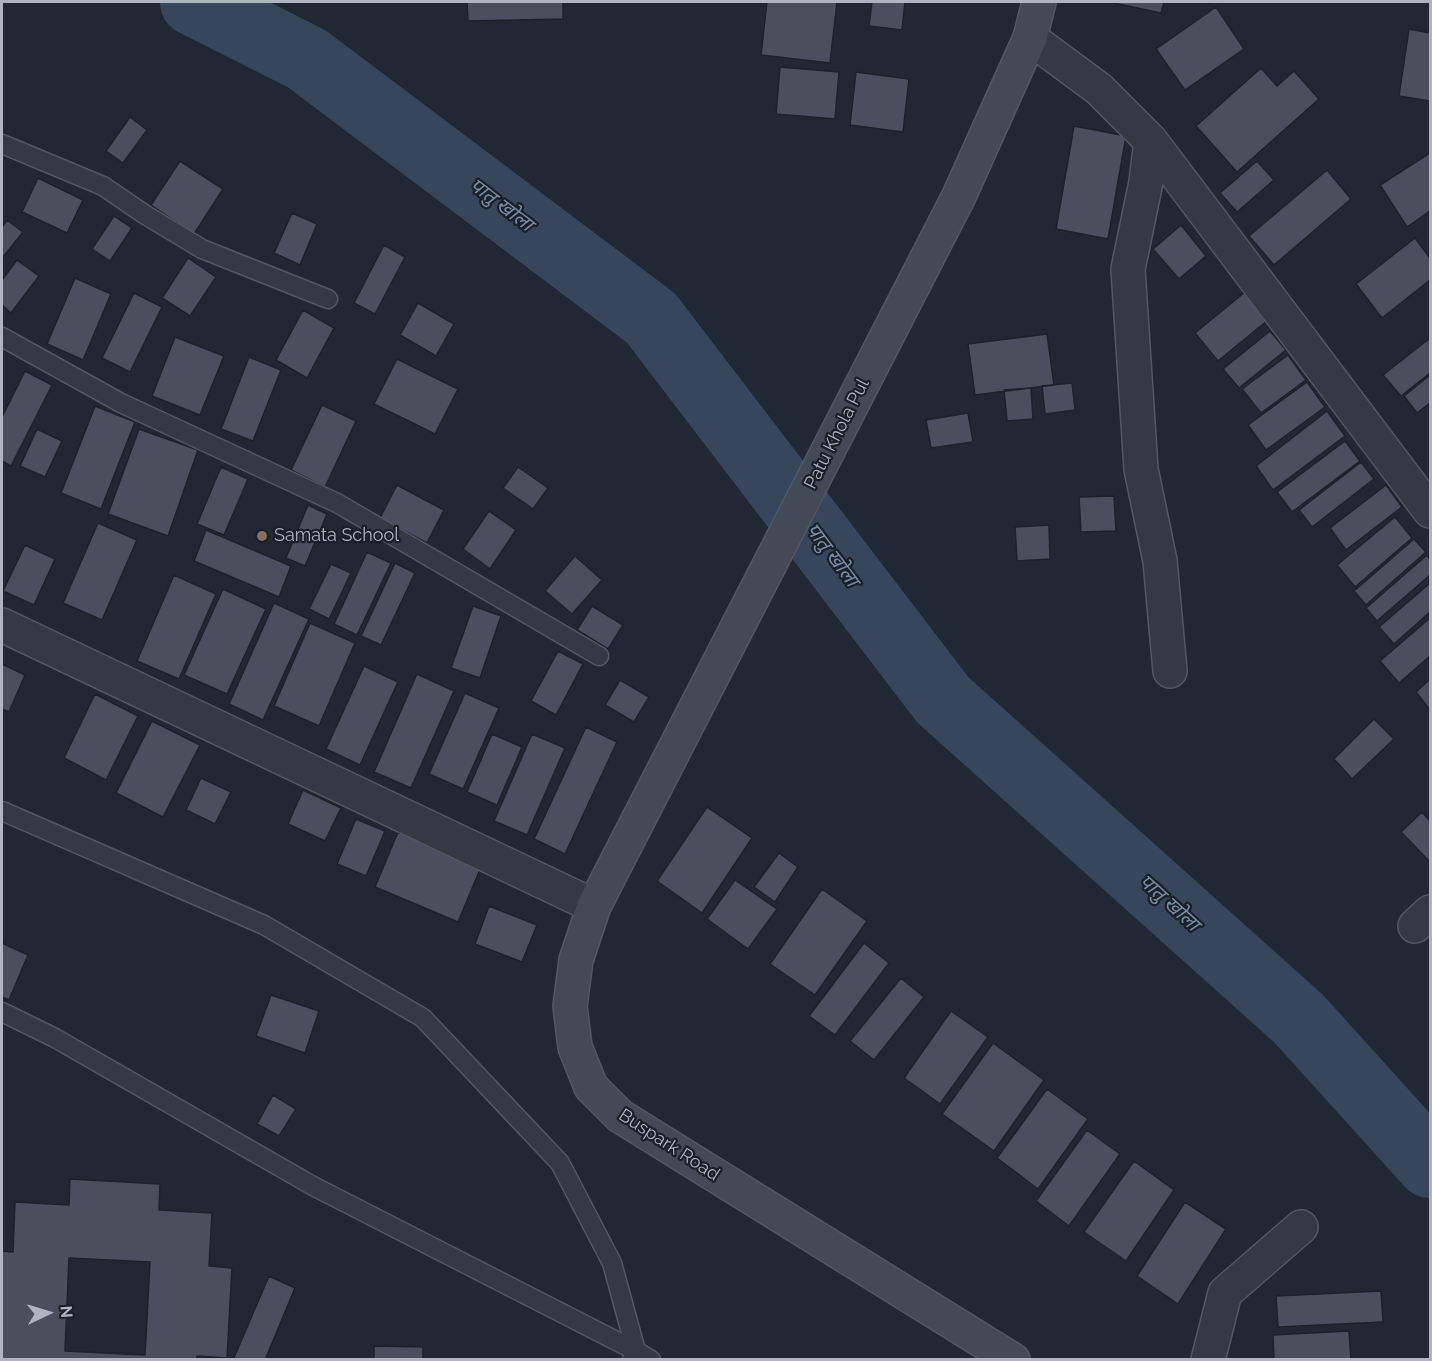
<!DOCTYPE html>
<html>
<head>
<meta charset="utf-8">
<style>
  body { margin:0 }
  #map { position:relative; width:1432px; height:1361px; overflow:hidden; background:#202933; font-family:Raleway,sans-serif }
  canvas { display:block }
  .frame { position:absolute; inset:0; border:3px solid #adb5c1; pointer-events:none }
  .north { position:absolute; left:18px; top:1283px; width:60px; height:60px; -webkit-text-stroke:4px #192028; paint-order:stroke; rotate:86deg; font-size:16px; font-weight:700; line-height:24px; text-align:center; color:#adb5c1 }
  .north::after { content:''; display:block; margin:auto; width:21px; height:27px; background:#adb5c1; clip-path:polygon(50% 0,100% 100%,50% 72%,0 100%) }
</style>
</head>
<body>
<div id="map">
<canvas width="1432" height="1361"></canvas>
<div class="frame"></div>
<div class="north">N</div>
</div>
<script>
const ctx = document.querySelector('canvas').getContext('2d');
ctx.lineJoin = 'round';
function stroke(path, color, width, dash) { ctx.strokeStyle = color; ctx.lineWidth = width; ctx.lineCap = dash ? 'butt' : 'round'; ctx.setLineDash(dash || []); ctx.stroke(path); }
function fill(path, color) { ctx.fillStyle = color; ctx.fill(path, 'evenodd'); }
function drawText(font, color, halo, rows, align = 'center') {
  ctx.font = font + ' Raleway,"Noto Sans Devanagari",sans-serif'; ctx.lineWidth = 4.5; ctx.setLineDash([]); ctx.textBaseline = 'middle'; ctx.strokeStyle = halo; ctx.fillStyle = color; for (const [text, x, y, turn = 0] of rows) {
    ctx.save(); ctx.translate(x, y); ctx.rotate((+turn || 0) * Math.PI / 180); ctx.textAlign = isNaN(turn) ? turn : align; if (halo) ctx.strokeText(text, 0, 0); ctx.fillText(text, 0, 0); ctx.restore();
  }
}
stroke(new Path2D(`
  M194,2L307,59L651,318L943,700L1299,1019L1430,1164`), '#37465b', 68);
const building = new Path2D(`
  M467,2H563V19L468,21Z
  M767,2H837L830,63L761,55Z
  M872,2H905L902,30L869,26Z
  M1109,2H1164L1161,13Z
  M1216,7L1244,49L1185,90L1156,49Z
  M1409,29L1430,33V101L1399,96Z
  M780,67L839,72L835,119L776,114Z
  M1261,68L1277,86L1294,71L1319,99L1237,172L1196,126Z
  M856,72L909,79L903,132L850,125Z
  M130,117L147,130L123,163L106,151Z
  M1074,126L1126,136L1108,239L1056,229Z
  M1430,153V211L1407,227L1380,185Z
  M180,161L223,189L194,234L151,205Z
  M1257,161L1274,180L1237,212L1220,193Z
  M1327,170L1351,199L1274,265L1249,236Z
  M38,178L83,200L67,233L22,212Z
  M292,213L317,224L300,265L274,253Z
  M114,216L132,228L110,261L92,249Z
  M7,220L23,232L3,257L2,256V227Z
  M1181,225L1206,256L1179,279L1153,249Z
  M1415,238L1430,258V280L1382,318L1356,284Z
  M384,245L405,257L375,314L354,303Z
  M188,258L216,277L190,316L162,298Z
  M17,260L39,276L11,313L2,305V280Z
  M75,278L111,294L83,360L47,344Z
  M1245,292L1268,320L1218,361L1195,333Z
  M134,293L162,307L130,372L102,358Z
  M418,303L454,324L436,356L400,335Z
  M303,310L334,328L307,378L276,360Z
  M1270,331L1286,350L1239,388L1223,369Z
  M1047,334L1054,385L975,395L968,344Z
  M175,337L224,356L200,415L152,396Z
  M1430,338V373L1401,396L1383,375Z
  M1288,355L1306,380L1261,413L1242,389Z
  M249,357L281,370L253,441L221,429Z
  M397,359L458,389L435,434L374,404Z
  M25,371L52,385L11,466L2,461V417Z
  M1430,375V403L1417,413L1404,396Z
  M1307,382L1325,407L1266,450L1248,425Z
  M1072,383L1075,410L1045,414L1042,386Z
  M1031,388L1033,419L1007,421L1004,390Z
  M322,405L356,421L325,487L291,470Z
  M95,406L135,422L101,509L61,493Z
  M1327,411L1345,436L1273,490L1256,466Z
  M968,413L973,442L931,448L926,420Z
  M37,429L62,441L45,477L20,466Z
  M139,429L198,450L168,536L108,514Z
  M1345,441L1360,461L1292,512L1277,492Z
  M1361,462L1374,479L1312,527L1299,510Z
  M221,467L248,479L224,535L197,524Z
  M518,467L548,488L533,509L503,488Z
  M397,485L444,510L427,543L380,518Z
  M1386,485L1402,507L1346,550L1330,528Z
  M1114,496L1116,531L1081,532L1079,497Z
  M308,505L327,514L305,566L286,558Z
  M489,511L516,530L490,569L463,549Z
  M1395,517L1412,538L1355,587L1337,565Z
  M98,523L137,540L102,620L63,603Z
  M1049,525L1050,559L1017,561L1015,527Z
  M206,530L291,566L279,597L194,561Z
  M1414,539L1426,552L1366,605L1354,591Z
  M25,545L55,559L34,605L3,591Z
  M367,552L391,563L357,635L334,624Z
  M1427,555L1430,559V575L1377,621L1366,608Z
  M575,556L602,580L572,614L545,591Z
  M395,563L415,573L381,645L361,636Z
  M331,564L351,573L329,619L309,609Z
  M174,575L216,594L179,679L137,661Z
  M1430,583V612L1394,644L1379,627Z
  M223,589L266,609L227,694L184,675Z
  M274,603L309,619L263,720L229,704Z
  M473,606L501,616L480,678L451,668Z
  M592,606L623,625L608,649L577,630Z
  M1430,618V656L1399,683L1380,661Z
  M310,623L355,643L319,726L274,706Z
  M558,651L583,664L556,715L531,701Z
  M2,664L25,675L9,712L2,709Z
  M364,666L398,682L360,765L326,749Z
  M417,674L454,691L411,788L374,772Z
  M1430,679V710L1416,692Z
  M620,680L649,697L634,722L605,705Z
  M465,693L499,708L463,789L429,774Z
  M95,694L138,716L106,780L64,758Z
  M1374,719L1394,739L1352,779L1334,759Z
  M152,721L200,745L163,817L116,793Z
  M586,727L617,742L565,854L534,839Z
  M492,734L522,747L497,805L467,792Z
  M532,734L565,748L527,835L494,821Z
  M201,778L231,792L215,824L186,810Z
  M303,790L341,808L325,841L288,824Z
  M707,807L752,838L702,913L657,881Z
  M1422,812L1430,821V862L1401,832Z
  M356,819L385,831L366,876L337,864Z
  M398,832L481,867L458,922L375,887Z
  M779,853L798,867L775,902L754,887Z
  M735,880L777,909L748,949L707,919Z
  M822,889L867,921L815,995L770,964Z
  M489,906L537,925L522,962L475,944Z
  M2,943L28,955L9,1000L2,997Z
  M864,943L889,963L835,1035L809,1016Z
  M901,978L924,997L874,1060L850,1041Z
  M271,995L319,1011L305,1053L256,1036Z
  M951,1011L988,1037L940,1104L904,1078Z
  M993,1043L1044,1080L994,1151L942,1114Z
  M1047,1089L1088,1119L1038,1189L997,1158Z
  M273,1095L296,1109L279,1136L257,1124Z
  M1087,1130L1120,1154L1069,1226L1036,1201Z
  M1134,1161L1174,1190L1126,1261L1084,1232Z
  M70,1179L160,1184L159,1210L212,1213L209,1266L232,1268L227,1358L197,1356V1360H2V1251L13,1252L15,1202L69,1205ZM69,1258L150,1262L145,1355L65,1351Z
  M1185,1202L1226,1229L1178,1304L1137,1276Z
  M269,1276L295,1288L265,1360H233Z
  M1381,1291L1383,1322L1278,1327L1276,1296Z
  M1349,1331L1351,1360H1274L1273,1335Z
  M374,1346L423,1347V1360H374Z`);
fill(building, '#47505c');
stroke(building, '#1b222a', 1.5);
const lane = new Path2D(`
  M2,144L103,186L144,214L202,249L328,299
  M2,337L121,403L337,503L599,656
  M2,811L264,925L423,1018L560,1163L612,1263L636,1351
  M2,1012L55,1038L313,1186L636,1351
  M632,1360L636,1351L651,1360`);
const street = new Path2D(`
  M1030,38L1099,89L1151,141L1430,511
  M1151,141L1146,182L1128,269L1141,469L1160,561L1170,671
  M2,625L594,906
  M1415,926L1430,912
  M1208,1360L1225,1293L1301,1227`);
const secondary = new Path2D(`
  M1013,1360L620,1116L591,1087L575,1047L570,1006L576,960L594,906L959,196L1030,38L1039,2`);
stroke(lane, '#515862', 21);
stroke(street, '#515862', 36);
stroke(secondary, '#515862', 36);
stroke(lane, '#333a44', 18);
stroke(street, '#333a44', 33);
stroke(secondary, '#424a56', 33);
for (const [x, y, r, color] of [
  [262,536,6,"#8d6e63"]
]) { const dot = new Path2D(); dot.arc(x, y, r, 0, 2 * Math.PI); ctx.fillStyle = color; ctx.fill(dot); stroke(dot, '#192028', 2); }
drawText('18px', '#adb5c1', '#192028', [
  ["Patu Khola Pul",837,434,-63],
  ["Buspark Road",669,1145,33]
]);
drawText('18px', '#adb5c1', '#192028', [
  ["Samata School",274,536]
], 'left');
drawText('italic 20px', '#788da7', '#192028', [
  ["पातु खोला",501,205,37],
  ["पातु खोला",832,555,53],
  ["पातु खोला",1169,903,42]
]);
</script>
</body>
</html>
